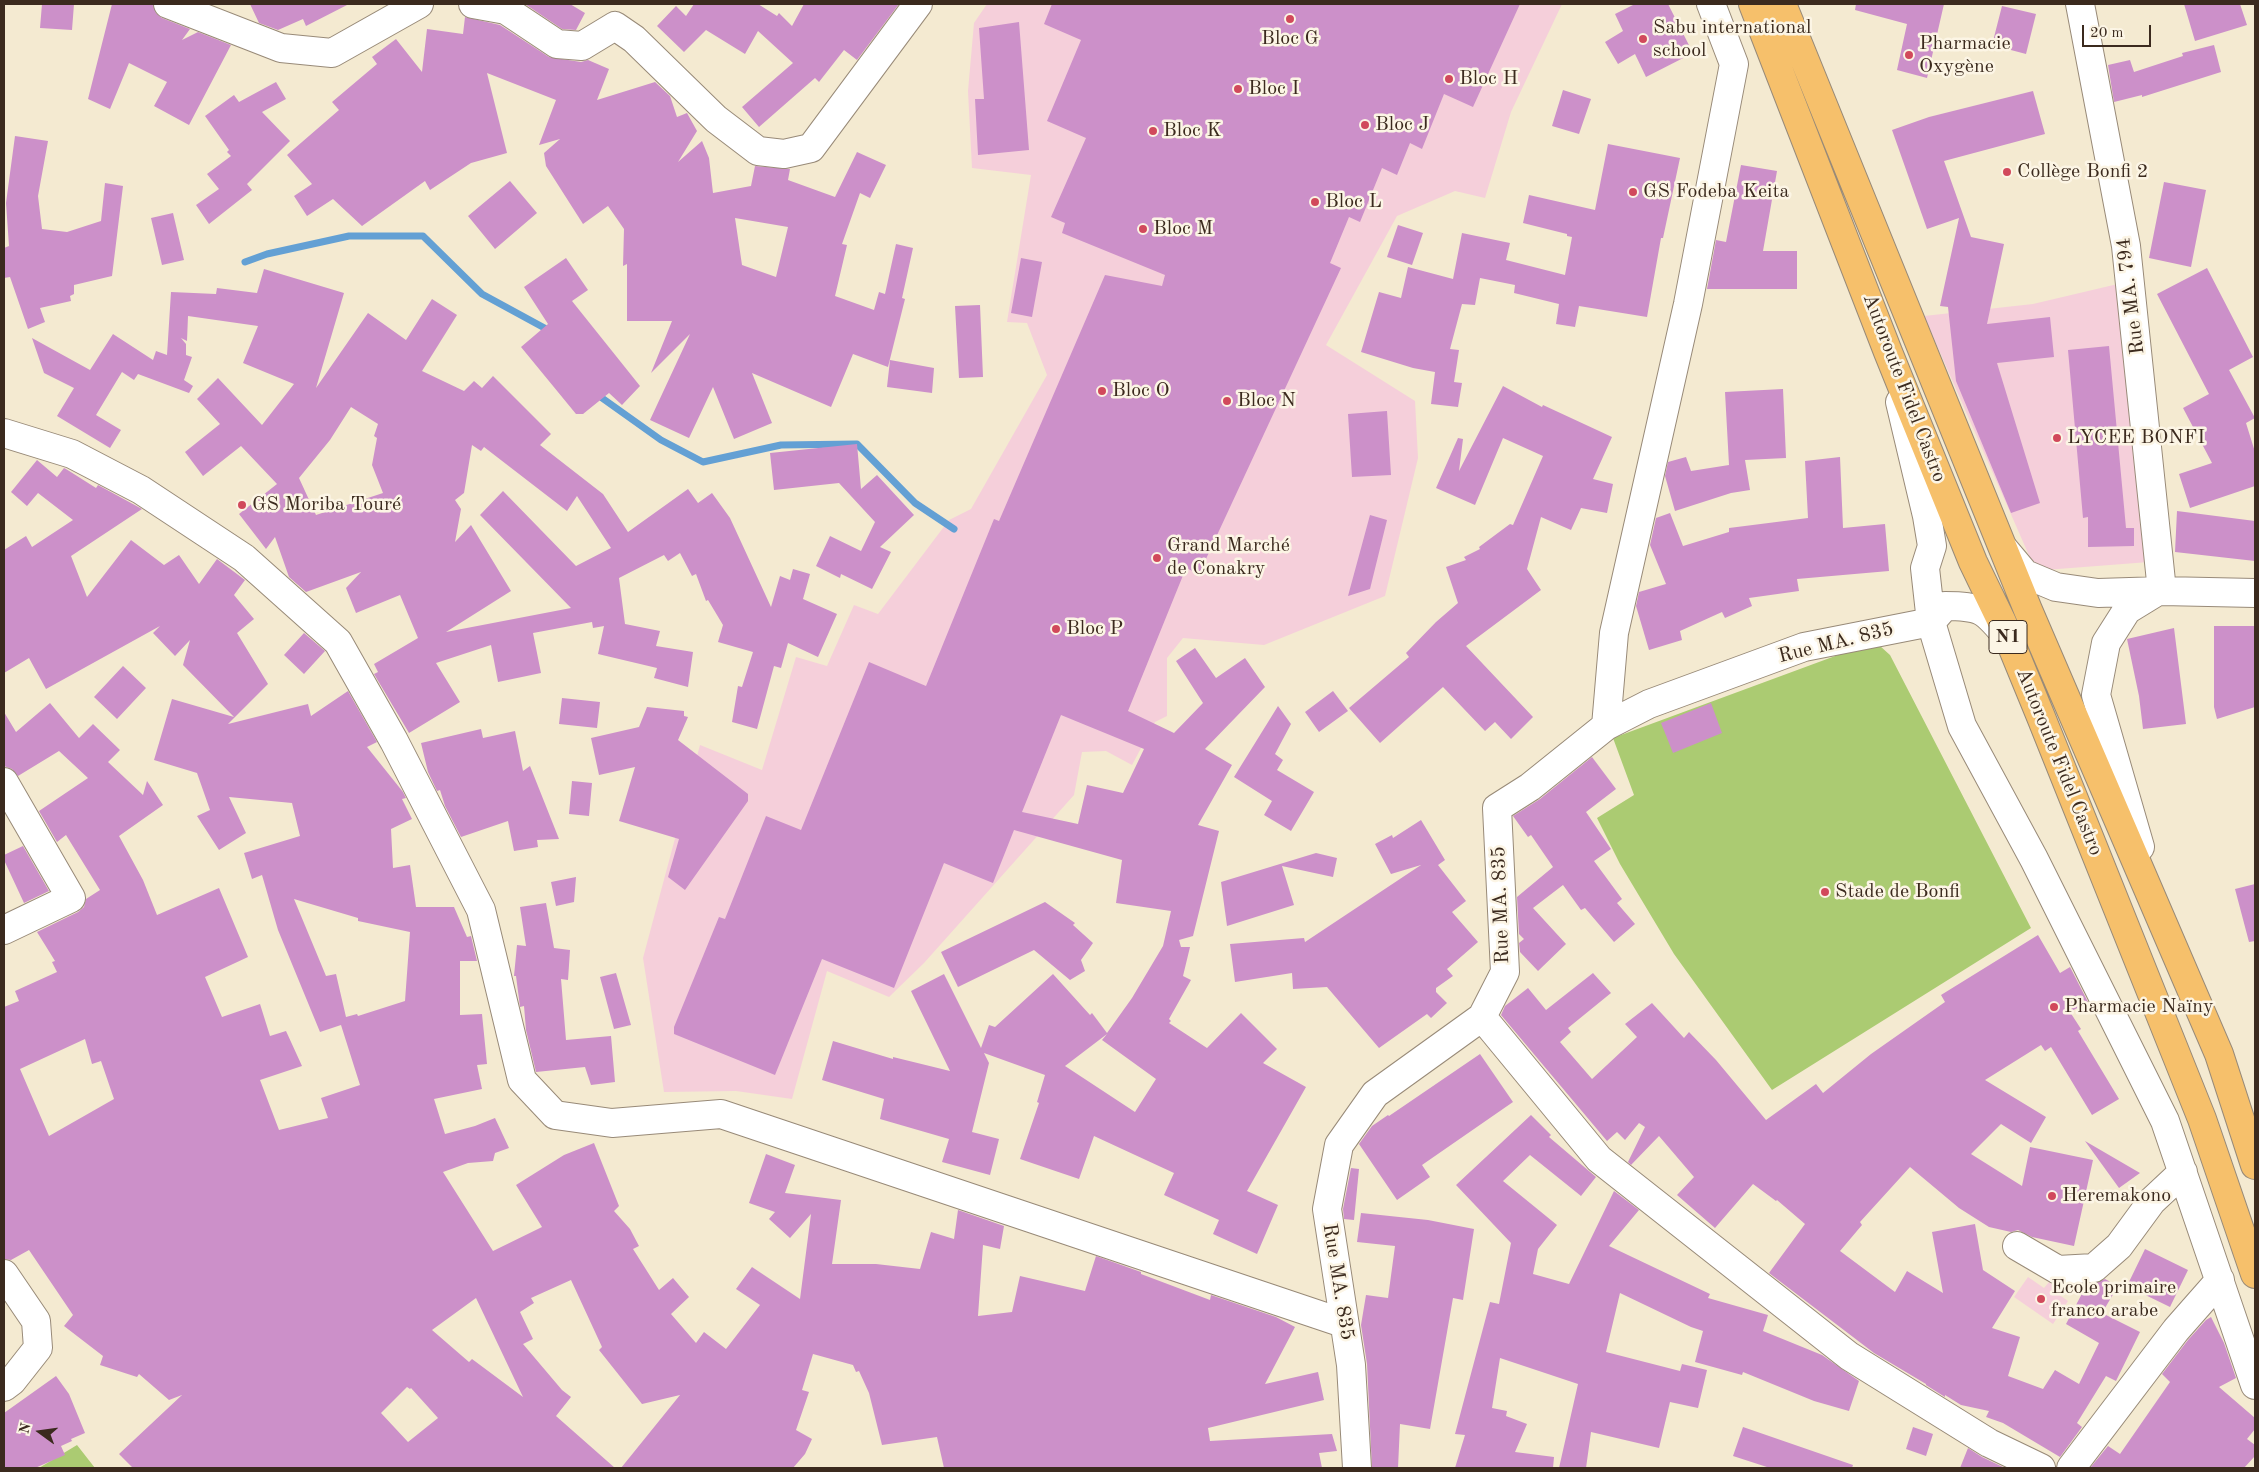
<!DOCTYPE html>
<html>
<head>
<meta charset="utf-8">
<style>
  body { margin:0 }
  #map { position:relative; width:2259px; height:1472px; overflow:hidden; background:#f4ead1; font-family:"Old Standard TT",serif }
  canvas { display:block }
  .frame { position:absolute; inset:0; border:5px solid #3b2a1e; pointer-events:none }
  .north { position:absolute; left:15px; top:1407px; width:50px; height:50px; -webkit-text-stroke:4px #fcf5e5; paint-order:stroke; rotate:284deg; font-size:14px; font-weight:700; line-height:20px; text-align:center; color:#3b2a1e }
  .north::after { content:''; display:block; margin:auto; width:18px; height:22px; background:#3b2a1e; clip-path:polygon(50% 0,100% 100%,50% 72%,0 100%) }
  .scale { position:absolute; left:2082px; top:25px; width:69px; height:22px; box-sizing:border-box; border:2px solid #3b2a1e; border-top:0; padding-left:6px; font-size:15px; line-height:18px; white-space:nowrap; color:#3b2a1e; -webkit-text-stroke:4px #fcf5e5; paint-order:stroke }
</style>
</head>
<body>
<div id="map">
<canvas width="2259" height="1472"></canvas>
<div class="frame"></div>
<div class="north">N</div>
<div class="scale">20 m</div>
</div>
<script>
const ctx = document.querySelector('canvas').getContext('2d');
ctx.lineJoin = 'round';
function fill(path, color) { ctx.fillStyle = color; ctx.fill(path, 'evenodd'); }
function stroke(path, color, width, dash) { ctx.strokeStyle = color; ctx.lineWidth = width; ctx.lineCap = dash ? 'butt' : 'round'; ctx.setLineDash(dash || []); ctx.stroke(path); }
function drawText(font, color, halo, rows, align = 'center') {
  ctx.font = font + ' "Old Standard TT",serif'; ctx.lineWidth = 5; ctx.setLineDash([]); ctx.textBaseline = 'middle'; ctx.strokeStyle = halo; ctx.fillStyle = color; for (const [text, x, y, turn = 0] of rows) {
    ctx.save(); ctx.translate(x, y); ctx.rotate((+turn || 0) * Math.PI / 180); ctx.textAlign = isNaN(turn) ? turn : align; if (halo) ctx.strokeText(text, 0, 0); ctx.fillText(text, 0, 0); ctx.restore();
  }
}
fill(new Path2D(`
  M987,4H1562L1511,112L1485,198L1455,191L1397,216L1326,345L1415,401L1418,458L1385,596L1264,645L1183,638L1167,658V716L1155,722L1132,765L1106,751L1082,752L1074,795L924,963L889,997L827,971L792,1099L736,1091L664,1092L643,958L700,745L762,770L796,657L827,666L854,605L878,614L949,520L971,509L1047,375L1027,323L1007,322L1031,175L972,168L968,91L974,23Z
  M2122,283L2149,562L2045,570L2031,560L1924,316L2033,304Z
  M2028,1277L2044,1288L2049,1282L2061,1290L2058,1294L2068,1301L2053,1324L2014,1297Z`), '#f5cfda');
fill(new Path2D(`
  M1865,645L1880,646L1890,655L2031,928L1772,1090L1674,954L1620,864L1597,818L1634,795L1613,738Z
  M77,1445L95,1468H39Z`), '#abcb72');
stroke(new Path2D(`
  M245,262L267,254L349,236H423L482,294L550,331
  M596,391L602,398L661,440L703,462L781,445L857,444L915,503L954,529`), '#63a0d4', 7);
fill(new Path2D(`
  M42,4H74L72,30L40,28Z
  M112,4H153L156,13L162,18L190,29L182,40L198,32L231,45L189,125L154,106L167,82L129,63L110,109L88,99Z
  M250,4H349L306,26L303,19L278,30L259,23Z
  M525,4H570L585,13L576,30L562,29Z
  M694,4H758L777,16L779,13L792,26L804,4H899L857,60L844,50L819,82L815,78L759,127L742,107L793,63L758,31L745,54L706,30L684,52L657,26L676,6L686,16Z
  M1052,4H1520L1473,107L1444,94L1422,149L1410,143L1397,175L1382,168L1360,222L1349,217L1330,263L1341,268L1199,574L1186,568L1128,711L1174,733L1203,703L1176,661L1195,648L1216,678L1245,658L1265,687L1205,749L1232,765L1198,825L1219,831L1193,936L1179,940L1181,947H1190L1183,976L1191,980L1169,1019L1171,1021L1169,1023L1207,1048L1241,1013L1277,1049L1263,1063L1306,1087L1247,1191L1278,1205L1257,1254L1213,1234L1219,1220L1164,1195L1174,1173L1094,1136L1079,1179L1020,1159L1039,1103L1037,1102L1045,1075L984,1053L989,1063L972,1132L999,1139L990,1175L942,1162L949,1139L880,1119L884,1099L822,1080L833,1041L893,1059V1057L950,1071L911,991L944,974L981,1048L989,1025L995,1027L1053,974L1090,1015L1092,1013L1107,1033L1132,998L1163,946L1171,911L1116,903L1122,860L1014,830L993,883L944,863L894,988L822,959L775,1075L674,1034V1027L719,917L725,919L766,816L801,830L869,662L926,686L994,519L999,521L1105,275L1162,286L1165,275L1062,233L1065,223L1051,217L1086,138L1047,121L1081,40L1044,24ZM1061,715L1144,749L1123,793L1087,785L1078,824L1022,812ZM1107,1034L1102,1040L1156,1079L1135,1112L1065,1066Z
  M1635,4H1668L1693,53L1646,77L1635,54L1618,64L1605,42L1623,31L1615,14Z
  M1856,4H1944L1927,78L1897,70L1907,24L1855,10Z
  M2184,4H2240L2247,25L2195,41Z
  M2002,6L2036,14L2026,54L1992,45Z
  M465,17L500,25L549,57L581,62L588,60L609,69L597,100L655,82L670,96L677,117L687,113L697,131L678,162L702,141L709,158L713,193L751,186L755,166L790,169L788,180L835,197L857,152L886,165L870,198L860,193L842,244L847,245L835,296L874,310L879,292L885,294L896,244L913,248L902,298L905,299L888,367L853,354L831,407L752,373L772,423L734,439L713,387L689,438L650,420L690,334L651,373L672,321H627V264L623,266L624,229L608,206L583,224L546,166L544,153L560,139L539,145L556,100L487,73L507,153L471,163L430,190L425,181L362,226L333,199L307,216L294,196L312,184L287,155L339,110L332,102L377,64L372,57L396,39L422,72L427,29L463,34ZM735,218L788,227L776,277L742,265Z
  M1019,22L1029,150L978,155L975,99H984L979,28Z
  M2214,45L2221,72L2142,97V95L2114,102L2108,65L2130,60L2134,72L2183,56L2182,53Z
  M276,82L286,99L262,112L290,141L247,184L252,190L209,224L196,205L219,189L207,174L231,156L227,152L229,150L205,116L234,95L239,102Z
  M1563,90L1591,99L1579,134L1552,126Z
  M2033,91L2045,134L1944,161L1971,237L2004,244L1987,324L2050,317L2054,357L1997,363L2040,503L2011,513L1956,381L1948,307L1940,306L1959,218L1927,229L1892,130L1929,117Z
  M15,136L48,141L38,196L42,229L67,232L101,221L105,183L123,186L112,276L74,285V294L70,296L71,301L40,308L45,322L28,329L10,277L4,278V248L9,246L6,203Z
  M1608,144L1680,158L1663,238H1661L1647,317L1579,306L1575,327L1556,324L1559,304L1514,293L1515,285L1480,278L1475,305L1462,304L1450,349L1459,350L1454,382L1462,383L1458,407L1431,404L1435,372L1413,368L1361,352L1379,292L1401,298L1408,267L1453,279L1462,233L1510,243L1506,260L1565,275L1572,237L1567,236V234L1523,223L1529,195L1595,210Z
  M1741,165L1777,171L1763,251H1797V289H1707L1716,240L1726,242Z
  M510,181L537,213L495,249L468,216Z
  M2164,182L2206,190L2191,267L2149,258Z
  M173,213L184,260L162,265L151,218Z
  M1398,225L1423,233L1412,265L1387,257Z
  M566,258L588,290L572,301L640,386L622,405L609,393L583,414H576L521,347L548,324L524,287Z
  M1021,258L1042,262L1032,317L1011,313Z
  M2207,268L2253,357L2229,370L2255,418L2246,423L2255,452V486L2190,508L2179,474L2212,463L2183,408L2209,394L2157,294Z
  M264,269L344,293L316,388L368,313L406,340L432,299L457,315L422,371L464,391L474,381L482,388L493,376L551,434L540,445L603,494L628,532L688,489L698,503L712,493L730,518L771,607L780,576L790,580L793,569L810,574L803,599L837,614L818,657L788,643L781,668L774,666L757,729L732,722L738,686L742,687L753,652L718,642L723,625L708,600L706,601L696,574L692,576L680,553L668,561L664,555L619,578L625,624L660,631L656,646L693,652L688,687L654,678L657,668L598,654L604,626L593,628L592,622L533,633L541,673L498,682L491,645L436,663L460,702L409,733L374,674L378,672L374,664L418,638L400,595L356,613L346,588L361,572L306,592L289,577L275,537L266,549L239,514L277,484L241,446L203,476L185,452L220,424L197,399L218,378L262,425L294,384L243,363L258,326L188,316L187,341L181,338L186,344V355L192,357L184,380L193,386L189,393L138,374L134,380L122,372L96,415L121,430L110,448L57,416L74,388L44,373L32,338L90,370L113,334L153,360L156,351L167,355L171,292L216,294L217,288L257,293ZM351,407L378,424L374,436L377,438L372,465L383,493L316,515L299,478L330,440ZM472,445L481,451L484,447L567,511L577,496L611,548L576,566L503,491L480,515L571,608L446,632L511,591L471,525L455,542L461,509L455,500L464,493Z
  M980,305L983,377L959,378L955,306Z
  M2109,346L2126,528H2134V546L2088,547V517L2083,518L2068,350Z
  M890,360L934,368L932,393L887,387Z
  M1503,386L1542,407L1543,405L1612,437L1593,479L1613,484L1607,513L1581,508L1571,530L1541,517L1527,569L1541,590L1466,646L1533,717L1511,739L1495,722L1485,731L1443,687L1380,743L1349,708L1409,657L1406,653L1436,622L1458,603L1446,567L1466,560L1464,557L1480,549L1479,547L1510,524L1513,525L1543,456L1503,438L1475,505L1436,488L1458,438L1463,439L1459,471Z
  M1783,389L1786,458L1745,460L1750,490L1731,493L1675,511L1665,476L1668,462L1686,457L1691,471L1729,465L1725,392Z
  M1387,411L1391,475L1352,477L1348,414Z
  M857,444L861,489L877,475L914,515L880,547L891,552L872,589L841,574L840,578L816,566L830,536L861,551L875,522L839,483L774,490L770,453Z
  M1840,457L1843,528L1885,524L1889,571L1797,579L1799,591L1749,598L1752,606L1725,618L1722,612L1680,631L1682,640L1649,650L1636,606L1639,592L1666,584L1650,545L1656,518L1670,513L1683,546L1729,532V528L1808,518L1805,461Z
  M37,460L57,477L64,468L66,469L96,488L98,485L142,509L71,556L87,597L131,540L164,565L179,555L199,584L217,559L245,580L234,595L254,619L237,633L268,684L228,724L308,704L311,716L348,691L377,742L367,747L403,792L406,798L402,799L412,819L391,829L393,868L410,865L416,907H454L467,937L471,936L477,961H460V1015L482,1014L487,1064L477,1065L482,1089L434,1099L445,1134L475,1126L495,1118L509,1148L495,1153L493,1161L468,1163L443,1172L493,1251L542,1227L516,1185L564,1155L594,1143L619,1206L614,1211L630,1229L639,1246L633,1249L659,1290L673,1278L689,1297L671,1314L696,1343L704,1332L726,1349L760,1305L736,1289L752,1267L800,1299L811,1214L790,1238L769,1219L775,1212L749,1203L766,1154L795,1165L785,1193L841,1200L832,1264H876L920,1269L931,1232L954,1239L958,1210L1004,1226L1000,1249L983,1245L978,1316L1012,1312L1020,1276L1085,1291L1096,1256L1141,1272V1274L1210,1300L1211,1295L1276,1317L1295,1327L1265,1384L1318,1372L1324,1400L1208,1428L1210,1441L1332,1434L1337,1451L1319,1453L1322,1468H944L937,1437L882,1445L869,1393L859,1371L856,1372L853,1365L813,1354L802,1390L809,1392L796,1430L812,1439L805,1454L793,1468H621L680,1395L642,1404L599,1350L602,1347L571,1280L531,1298L534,1303L520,1312L533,1339L523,1344L562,1390L571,1397L556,1416L615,1468H133L119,1454L182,1395L169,1400L139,1374L137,1377L100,1365L103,1356L64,1326L73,1315L29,1250L11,1260L4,1259V1007L19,1001L15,991L57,972L52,962L55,961L37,932L78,912L84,907L86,899L100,890L66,835L57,842L39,811L88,778L59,751L18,776L12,769L4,766V712L16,732L50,703L79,738L93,724L120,750L108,762L143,795L147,781L163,805L119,836L143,880L157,915L219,888L248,957L205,977L222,1017L260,1004L270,1036L286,1031L302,1066L260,1080L279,1130L328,1118L321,1098L360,1085L341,1025L320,1032L278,930L262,875L252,879L244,853L300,836L292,803L229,797L246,833L219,850L197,816L210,810L197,773L154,760L172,699L234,717L183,665L190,640L175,656L153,633L160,626L46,689L29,658L4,673V550L26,536L32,547L73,520L38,493L27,506L11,492ZM294,899L358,918V921L410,932L405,1001L358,1016L357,1014L346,1017L336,974L326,976ZM85,1039L92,1064L101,1061L114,1099L49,1136L20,1069ZM476,1298L523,1397L472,1359L469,1362L432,1330ZM407,1387L410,1389L411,1388L438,1418L408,1442L381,1413Z
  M2177,511L2255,521V561L2175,552Z
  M1370,515L1387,520L1370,589L1348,596Z
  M2214,626H2255V707L2217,719L2214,707Z
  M2174,628L2186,724L2143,729L2139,696L2127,639Z
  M304,633L325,651L304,674L284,655Z
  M123,666L146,688L117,719L94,697Z
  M1333,691L1348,711L1319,732L1305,712Z
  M562,698L600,702L597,728L559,724Z
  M1711,703L1722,733L1673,753L1661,723Z
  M1278,706L1291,724L1275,754L1283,760L1277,770L1314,792L1291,831L1264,815L1272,801L1234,777Z
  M647,707L684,711V716L688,717L678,740L748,794V801L685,890L668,877L679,839L619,821L635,767L599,775L591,738L639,727Z
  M481,729L483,738L515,731L523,771L530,766L559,839L537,840L538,847L514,851L508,821L461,837L445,806L440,790L437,791L428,772L421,743Z
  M1592,757L1616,789L1586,812L1611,849L1594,861L1622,899L1617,903L1635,924L1614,942L1585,908L1581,910L1563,885L1533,908L1566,944L1538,971L1520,952L1519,943L1524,939L1519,934L1517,897L1553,867L1531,835L1528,837L1513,816L1540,799Z
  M572,781L592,783L589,816L569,814Z
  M1421,820L1445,860L1438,865L1466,901L1452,912L1478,942L1447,969L1453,976L1436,988V992L1447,1003L1431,1018L1427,1014L1379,1048L1327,987L1293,989L1292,973L1235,982L1230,944L1304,938L1305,942L1421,865L1391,874L1375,844L1392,835L1393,838Z
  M23,846L49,891L24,903L4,860V855Z
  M1316,853L1337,858L1333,877L1282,866L1294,905L1227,926L1221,882Z
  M576,877L574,902L556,906L551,882Z
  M2255,884V941L2249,942L2235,889Z
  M1045,902L1075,923L1073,925L1093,943L1081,960L1085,971L1070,980L1034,950L958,987L941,952Z
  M546,903L554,948L570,950L568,980L561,979L566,1040L611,1036L615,1082L591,1085L585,1067L536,1072L526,1030L524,1006L520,1007L516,976H514L517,945L526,946L520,907Z
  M2038,935L2060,973L2070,967L2088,1002L2070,1012L2081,1029L2078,1031L2119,1099L2092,1115L2051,1047L2045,1051L2041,1045L1985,1080L2046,1117L2031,1143L2001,1124L1971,1154L2022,1186L2030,1147L2093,1160L2074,1246L2032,1237L2018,1230L2011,1232L1989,1227L1959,1208L1910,1167L1860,1222L1862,1225L1840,1251L1895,1292L1907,1271L1943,1293L1932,1232L1975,1224L1983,1270L2015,1291L1992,1328L2020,1337L2008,1376L2043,1389L2055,1370L2079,1384L2099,1343L2066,1324L2087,1284L2095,1283L2105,1279L2118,1286L2102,1313L2140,1332L2116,1381L2106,1376L2077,1423L2082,1427L2060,1457L2003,1423L1986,1417L1989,1411L1961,1405L1945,1395V1397L1926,1385V1384L1874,1353L1769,1273L1805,1224L1777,1200L1776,1201L1753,1184L1715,1228L1677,1195L1694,1177L1659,1136L1631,1165L1628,1162L1645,1127L1639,1123L1625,1140L1617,1132L1607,1141L1501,1015L1505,1006L1528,988L1546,1010L1593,973L1611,993L1568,1028L1571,1032L1560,1042L1592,1079L1637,1037L1625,1024L1652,1003L1684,1038L1689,1032L1716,1060L1766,1120L1816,1084L1823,1093L1871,1054L1945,1002L1941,995Z
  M616,973L631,1025L614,1029L600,977Z
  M1480,1054L1513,1102L1422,1165L1430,1177L1397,1200L1359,1144L1372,1126L1388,1115L1389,1116Z
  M1531,1115L1551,1135L1549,1137L1596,1177L1581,1196L1530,1155L1503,1181L1557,1225L1538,1249L1533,1274L1569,1284L1614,1191L1639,1210L1609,1246L1710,1294L1708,1298L1768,1315L1763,1331L1822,1355L1859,1381L1849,1411L1814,1401L1743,1372L1742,1375L1695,1362L1703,1331L1691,1327L1620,1293L1606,1352L1680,1371L1682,1364L1707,1370L1698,1408L1670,1402L1659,1448L1591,1432L1586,1468H1559L1578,1384L1500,1358L1492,1408L1507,1411L1506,1416L1527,1424L1515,1452L1554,1457L1553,1468H1455L1465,1435L1455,1434L1490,1302L1499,1304L1511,1243L1456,1185Z
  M2085,1141L2140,1173L2119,1188Z
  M1351,1168L1359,1169L1354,1220L1344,1219L1343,1209Z
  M1361,1213L1428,1220L1474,1229L1463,1300L1453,1298L1430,1429L1400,1424L1398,1468H1372L1367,1364L1361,1325L1366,1295L1388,1298L1395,1246L1357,1242Z
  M2145,1249L2188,1270L2170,1307L2127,1286Z
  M2211,1317L2224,1343L2236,1378L2219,1387L2255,1418V1429L2247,1439L2255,1445V1456L2244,1468H2090L2108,1446L2120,1454L2170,1382L2162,1374L2188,1340L2206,1320Z
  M56,1376L69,1394L85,1433L71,1439L72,1441L61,1446L65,1455L35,1468H4V1413Z
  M1743,1427L1853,1465L1852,1468H1770L1733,1456Z
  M1913,1427L1933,1434L1926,1456L1906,1449Z
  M1968,1448L1982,1457L2005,1468H1960Z`), '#cc90c9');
const minor = new Path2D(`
  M168,4L281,48L332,53L419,4
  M473,4L506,10L557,44L582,46L615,26L634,39L716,119L758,151L784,154L811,148L918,4
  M2080,4L2126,246L2162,591
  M1900,402L1927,516L1932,546L1925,568L1931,622L1962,726L2034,859L2165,1121L2255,1385
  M4,433L72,454L141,490L244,558L338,642L394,741L481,910L522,1080L555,1115L612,1123L721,1114L1343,1323
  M2004,549L2025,574L2056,587L2098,593L2162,591L2255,593
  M1931,622L1945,606C1982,606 1985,610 2008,638
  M1606,726L1614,633L1688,304L1734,64L1711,4
  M4,782L71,898L4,930
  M2140,847L2096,695L2106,643L2127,610L2158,591
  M1482,1017L1599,1159L1849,1356L1989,1443L2041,1468
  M2017,1246L2058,1270L2094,1268L2119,1246L2152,1201L2183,1172
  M4,1274L36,1321L38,1348L12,1381L4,1387
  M1357,1468L1351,1365L1327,1209L1339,1145L1375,1094L1482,1017L1505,972L1497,808L1530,787L1606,726L1649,704L1804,647L1931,622
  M2071,1468L2176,1330L2220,1280`);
const highway = new Path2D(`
  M1753,4L1888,352L1973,562L2002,622L2041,717L2202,1119L2255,1274
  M1782,4L2028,610L2219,1054L2255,1165`);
stroke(minor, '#988a78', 30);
stroke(highway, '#988a78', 30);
stroke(minor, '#fff', 28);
stroke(highway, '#f6c06b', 28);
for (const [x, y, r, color] of [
  [1290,19,5,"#d1495b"],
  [1643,39,5,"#d1495b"],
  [1909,55,5,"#d1495b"],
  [1449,79,5,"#d1495b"],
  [1238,89,5,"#d1495b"],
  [1365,125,5,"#d1495b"],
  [1153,131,5,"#d1495b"],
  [2007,172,5,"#d1495b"],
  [1633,192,5,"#d1495b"],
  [1315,202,5,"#d1495b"],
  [1143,229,5,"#d1495b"],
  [1102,391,5,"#d1495b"],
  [1227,401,5,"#d1495b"],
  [2057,438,5,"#d1495b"],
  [242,505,5,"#d1495b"],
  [1157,558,5,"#d1495b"],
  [1056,629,5,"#d1495b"],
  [1825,892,5,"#d1495b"],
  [2054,1007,5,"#d1495b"],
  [2052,1196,5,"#d1495b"],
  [2041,1299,5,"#d1495b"]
]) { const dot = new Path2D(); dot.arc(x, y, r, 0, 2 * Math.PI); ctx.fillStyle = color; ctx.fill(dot); stroke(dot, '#fcf5e5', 2); }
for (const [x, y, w] of [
  [2008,637,38]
]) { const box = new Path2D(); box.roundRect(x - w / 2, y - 16.5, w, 33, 4); ctx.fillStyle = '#fcf5e5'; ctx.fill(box); stroke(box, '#3b2a1e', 1); }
drawText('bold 19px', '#3b2a1e', null, [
  ["N1",2008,637]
]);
drawText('20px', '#3b2a1e', '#fcf5e5', [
  ["Sabu international",1653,28],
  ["school",1653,51],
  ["Bloc G",1290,39,"center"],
  ["Pharmacie",1919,44],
  ["Oxygène",1919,67],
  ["Bloc H",1459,79],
  ["Bloc I",1248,89],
  ["Bloc J",1375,125],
  ["Bloc K",1163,131],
  ["Collège Bonfi 2",2017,172],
  ["GS Fodeba Keita",1643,192],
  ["Bloc L",1325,202],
  ["Bloc M",1153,229],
  ["Bloc O",1112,391],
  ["Bloc N",1237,401],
  ["LYCEE BONFI",2067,438],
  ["GS Moriba Touré",252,505],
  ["Grand Marché",1167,546],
  ["de Conakry",1167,569],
  ["Bloc P",1066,629],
  ["Stade de Bonfi",1835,892],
  ["Pharmacie Naïny",2064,1007],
  ["Heremakono",2062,1196],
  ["Ecole primaire",2051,1288],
  ["franco arabe",2051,1311]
], 'left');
drawText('20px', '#3b2a1e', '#fcf5e5', [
  ["Rue MA. 794",2131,296,-97],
  ["Autoroute Fidel Castro",1904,388,69],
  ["Rue MA. 835",1836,643,-14],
  ["Autoroute Fidel Castro",2059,762,68],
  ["Rue MA. 835",1501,905,-92],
  ["Rue MA. 835",1338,1282,81]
]);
</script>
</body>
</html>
